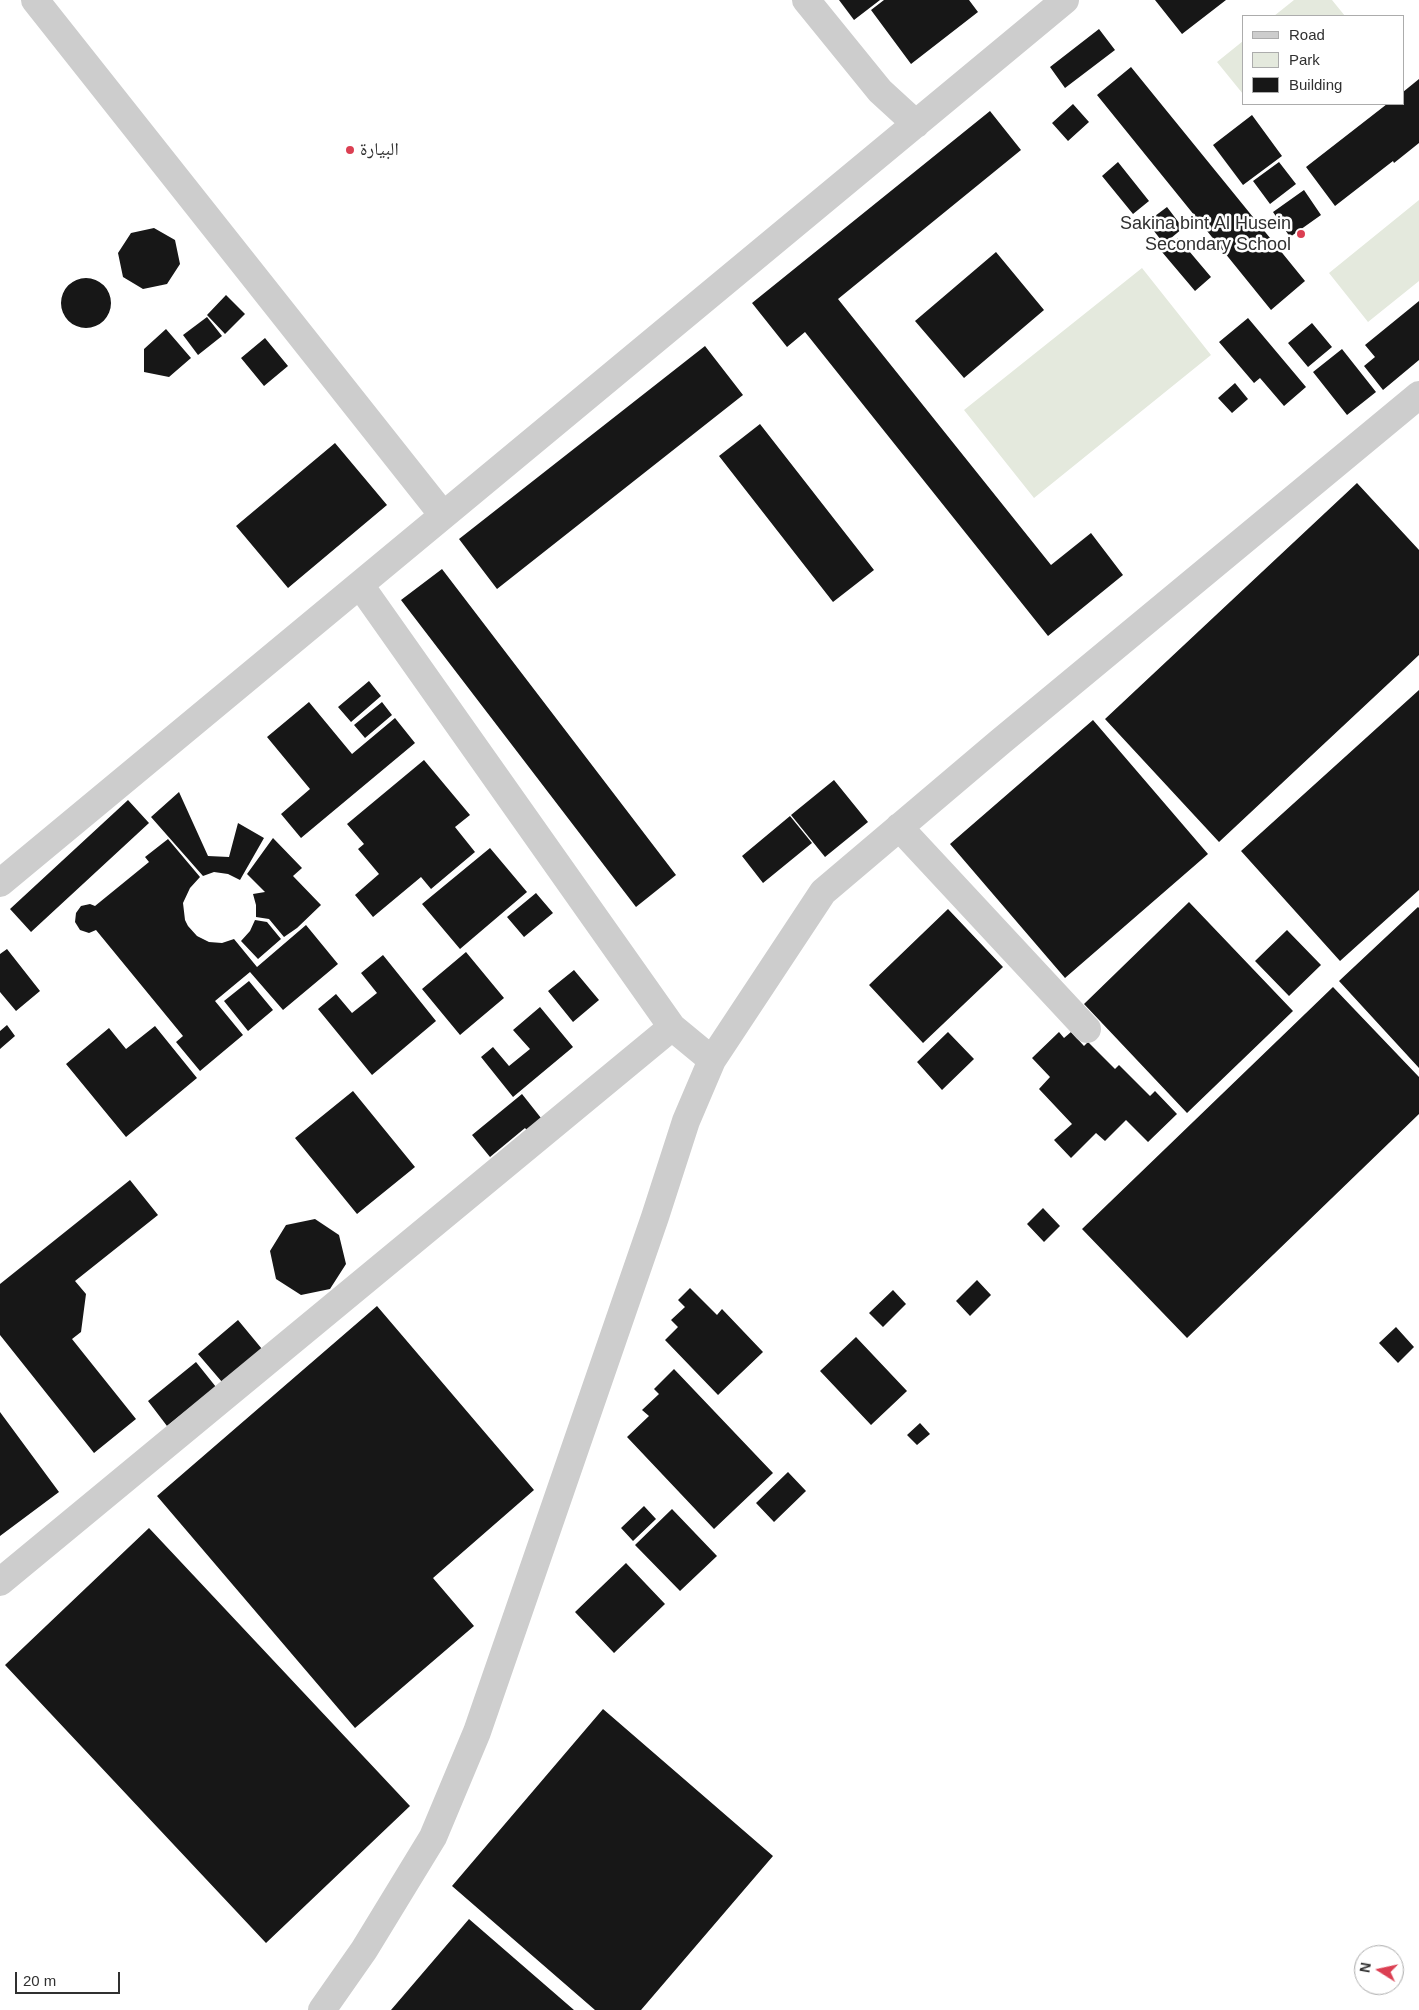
<!DOCTYPE html>
<html>
<head>
<meta charset="utf-8">
<style>
  body { margin:0 }
  #map { position:relative; width:1419px; height:2010px; overflow:hidden; background:#fff; font-family:Arial,sans-serif }
  canvas { display:block }
  .legend { position:absolute; left:1242px; top:15px; width:162px; height:90px; box-sizing:border-box; background:#fff; border:1px solid #acacac; margin:0; padding:6px 9px; list-style:none; font-size:15px; color:#303030 }
  .legend li { display:flex; align-items:center; gap:10px; height:25px }
  .legend b { width:25px; border:1px solid #acacac }
  .north { position:absolute; left:1354px; top:1945px; width:50px; height:50px; box-sizing:border-box; background:#fff; border:1px solid #acacac; border-radius:50%; rotate:280deg; font-size:14px; font-weight:700; line-height:20px; text-align:center; color:#303030 }
  .north::after { content:''; display:block; margin:auto; width:18px; height:22px; background:#db3f52; clip-path:polygon(50% 0,100% 100%,50% 72%,0 100%) }
  .scale { position:absolute; left:15px; top:1972px; width:105px; height:22px; box-sizing:border-box; border:2px solid #303030; border-top:0; padding-left:6px; font-size:15px; line-height:18px; white-space:nowrap; color:#303030; -webkit-text-stroke:4px #fff; paint-order:stroke }
</style>
</head>
<body>
<div id="map">
<canvas width="1419" height="2010"></canvas>
<ul class="legend">
<li><b style="height:6px;background:#cdcdcd"></b>Road</li>
<li><b style="height:14px;background:#e4e9dd"></b>Park</li>
<li><b style="height:14px;background:#171717"></b>Building</li>
</ul>
<div class="north">N</div>
<div class="scale">20 m</div>
</div>
<script>
const ctx = document.querySelector('canvas').getContext('2d');
ctx.lineJoin = 'round';
function fill(path, color) { ctx.fillStyle = color; ctx.fill(path, 'evenodd'); }
function stroke(path, color, width, dash) { ctx.strokeStyle = color; ctx.lineWidth = width; ctx.lineCap = dash ? 'butt' : 'round'; ctx.setLineDash(dash || []); ctx.stroke(path); }
function drawText(font, color, halo, rows, align = 'center') {
  ctx.font = font + ' Arial,"Noto Naskh Arabic",sans-serif'; ctx.lineWidth = 5; ctx.setLineDash([]); ctx.textBaseline = 'middle'; ctx.strokeStyle = halo; ctx.fillStyle = color; for (const [text, x, y, turn = 0] of rows) {
    ctx.save(); ctx.translate(x, y); ctx.rotate((+turn || 0) * Math.PI / 180); ctx.textAlign = isNaN(turn) ? turn : align; if (halo) ctx.strokeText(text, 0, 0); ctx.fillText(text, 0, 0); ctx.restore();
  }
}
fill(new Path2D(`
  M1294,0H1332L1345,16H1274Z
  M1243,41V94L1217,62Z
  M1419,200V281L1368,322L1329,273Z
  M1142,268L1211,355L1034,498L964,410Z`), '#e4e9dd');
fill(new Path2D(`
  M839,0H880L854,20Z
  M884,0H969L978,12L911,64L871,10Z
  M1155,0H1226L1182,34Z
  M1099,29L1115,50L1065,88L1050,67Z
  M1131,67L1305,281L1271,310L1097,95Z
  M1419,79V143L1394,163L1393,161L1335,206L1306,167L1387,104H1403V92Z
  M1073,104L1089,122L1068,141L1052,123Z
  M990,111L1021,150L838,299L1051,565L1091,533L1123,575L1048,636L805,332L787,347L752,303Z
  M1252,115L1282,156L1243,185L1213,145Z
  M1118,162L1149,201L1133,214L1102,176Z
  M1279,162L1296,184L1270,204L1253,181Z
  M1304,190L1321,215L1290,237L1273,212Z
  M1167,207L1183,228L1164,244L1147,222Z
  M154,228L175,240L180,264L167,284L143,289L123,277L118,253L131,233Z
  M1178,238L1211,277L1195,291L1162,252Z
  M996,252L1044,310L964,378L915,321Z
  M61 303a25 25 0 1 1 50 0a25 25 0 1 1-50 0Z
  M226,295L245,314L225,334L207,315Z
  M1419,301V360L1383,390L1364,366L1375,357L1365,345Z
  M207,317L222,336L198,355L183,335Z
  M1248,318L1306,387L1284,406L1260,378L1254,383L1219,342Z
  M1312,323L1332,347L1308,367L1288,343Z
  M166,329L191,358L169,377L144,372V349Z
  M265,338L288,366L264,386L241,358Z
  M705,346L743,395L497,589L459,539Z
  M1342,349L1376,392L1347,415L1313,372Z
  M1235,383L1248,399L1232,413L1218,398Z
  M760,424L874,570L833,602L719,456Z
  M335,443L387,505L288,588L236,526Z
  M1357,483L1419,550V655L1219,842L1105,719Z
  M442,569L676,875L636,907L401,600Z
  M369,681L381,696L351,722L338,707Z
  M1419,690V890L1340,961L1241,851Z
  M309,702L352,754L395,718L415,743L301,838L281,814L310,789L267,737Z
  M382,702L392,715L365,738L354,725Z
  M1093,720L1208,854L1065,978L950,844Z
  M424,760L470,815L455,827L475,852L431,889L421,877L373,917L355,895L379,874L358,849L364,844L347,824Z
  M834,780L868,822L825,857L791,815Z
  M179,792L208,856L229,857L238,823L264,838L240,880L228,874L214,872L203,876L151,817Z
  M128,800L149,823L31,932L10,909Z
  M790,816L812,843L763,883L742,856Z
  M273,838L302,868L293,876L321,905L297,928L284,937L269,919L256,917V905L253,894L265,892L247,874Z
  M168,839L200,877L190,888L183,903L185,920L188,926L197,936L209,942L222,943L234,939L257,967L306,925L338,964L283,1010L250,972L215,1001L243,1035L200,1071L176,1042L183,1036L96,930L89,933L80,930L75,922L76,913L81,906L90,904L95,906L149,862L145,857Z
  M490,848L527,892L460,949L422,904Z
  M536,893L553,913L524,937L507,917Z
  M1189,902L1293,1011L1187,1113L1084,1004Z
  M1418,907L1419,908V1068L1339,981Z
  M948,909L1003,967L923,1043L869,985Z
  M255,920L267,922L281,939L258,959L241,941L250,931Z
  M1287,930L1321,965L1289,996L1255,961Z
  M7,949L40,991L16,1011L0,992V954Z
  M466,952L504,998L460,1035L422,989Z
  M383,955L436,1021L372,1075L318,1009L336,994L352,1013L377,993L361,973Z
  M574,970L599,1000L573,1022L548,991Z
  M249,981L273,1010L248,1031L224,1001Z
  M1333,987L1419,1077V1114L1187,1338L1082,1229Z
  M540,1007L573,1047L513,1097L481,1057L493,1047L509,1066L530,1049L513,1030Z
  M7,1025L15,1036L0,1049V1031Z
  M155,1026L197,1078L126,1137L66,1064L109,1028L126,1049Z
  M948,1032L974,1059L942,1090L917,1062Z
  M1059,1032L1064,1038L1071,1032L1084,1046L1088,1042L1115,1069L1119,1065L1150,1096L1155,1091L1177,1114L1148,1142L1126,1120L1105,1141L1096,1133L1071,1158L1054,1140L1072,1124L1039,1089L1050,1077L1032,1058Z
  M353,1091L415,1167L357,1214L295,1138Z
  M522,1094L545,1123L531,1135L525,1128L490,1157L472,1135Z
  M130,1180L158,1215L75,1281L86,1294L81,1332L72,1339L136,1419L94,1453L0,1335V1284Z
  M1043,1208L1060,1226L1044,1242L1027,1224Z
  M315,1219L339,1235L346,1264L330,1289L301,1295L276,1279L270,1251L286,1225Z
  M977,1280L991,1295L970,1316L956,1301Z
  M690,1288L717,1315L722,1309L763,1352L718,1395L665,1340L678,1327L671,1320L685,1307L678,1300Z
  M893,1290L906,1304L883,1327L869,1313Z
  M377,1306L534,1490L433,1578L474,1626L355,1728L157,1496Z
  M238,1320L262,1349L222,1382L198,1354Z
  M1396,1327L1414,1347L1398,1363L1379,1343Z
  M856,1337L907,1391L871,1425L820,1371Z
  M196,1362L216,1387L167,1426L148,1401Z
  M674,1369L773,1473L714,1529L627,1437L649,1416L642,1410L659,1394L654,1389Z
  M0,1412L59,1492L0,1536Z
  M920,1423L930,1434L917,1445L907,1435Z
  M788,1472L806,1491L774,1522L756,1503Z
  M644,1506L656,1519L633,1541L621,1528Z
  M672,1509L717,1556L680,1591L635,1545Z
  M149,1528L410,1806L266,1943L5,1665Z
  M626,1563L665,1604L614,1653L575,1612Z
  M603,1709L773,1856L641,2010H595L452,1886Z
  M469,1919L574,2010H391Z`), '#171717');
stroke(new Path2D(`
  M35,0L443,515
  M806,0L880,91L916,124
  M360,585L672,1027L712,1060
  M899,827L1087,1029
  M0,883L1065,0
  M0,1582L672,1027
  M322,2010L364,1950L433,1837L477,1732L655,1217L686,1121L712,1060L823,892L1000,742L1419,395`), '#cdcdcd', 28);
for (const [x, y, r, color] of [
  [350,150,5,"#db3f52"],
  [1301,234,5,"#db3f52"]
]) { const dot = new Path2D(); dot.arc(x, y, r, 0, 2 * Math.PI); ctx.fillStyle = color; ctx.fill(dot); stroke(dot, '#fff', 2); }
drawText('18px', '#303030', '#fff', [
  ["البيارة",360,150],
  ["Sakina bint Al Husein",1291,224,"right"],
  ["Secondary School",1291,245,"right"]
], 'left');
</script>
</body>
</html>
